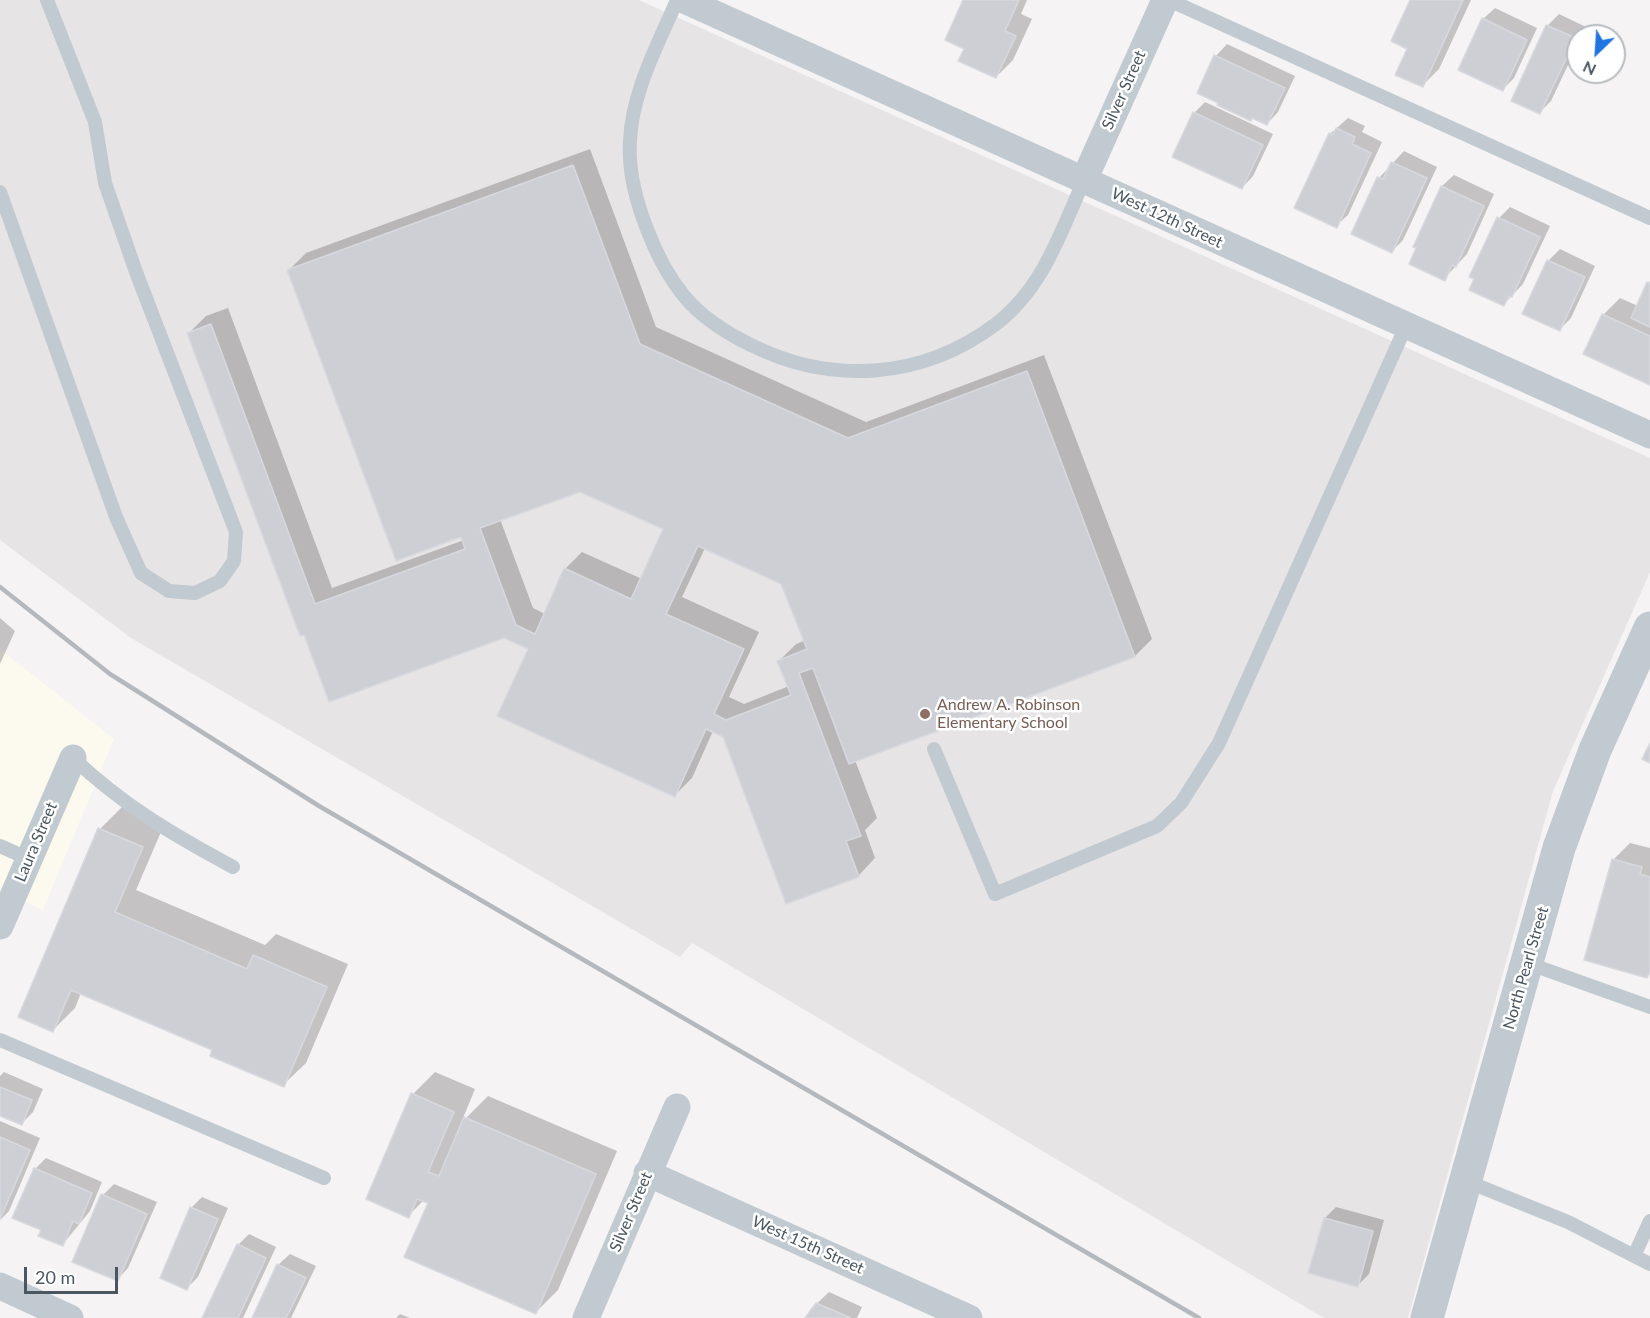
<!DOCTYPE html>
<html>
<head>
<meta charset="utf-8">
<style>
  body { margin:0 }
  #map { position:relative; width:1650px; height:1318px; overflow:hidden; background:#f5f3f3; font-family:Lato,sans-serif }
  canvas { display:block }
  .north { position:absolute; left:1566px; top:24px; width:60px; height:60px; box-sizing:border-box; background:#fff; border:2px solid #b7bbbf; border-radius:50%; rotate:205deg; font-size:16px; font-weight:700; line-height:24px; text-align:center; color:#4a5660 }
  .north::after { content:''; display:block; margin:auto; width:21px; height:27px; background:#2074e2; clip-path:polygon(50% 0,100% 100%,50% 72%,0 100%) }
  .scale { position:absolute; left:24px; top:1267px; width:94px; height:27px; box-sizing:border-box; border:3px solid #4a5660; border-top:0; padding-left:8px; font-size:18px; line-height:21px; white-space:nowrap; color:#4a5660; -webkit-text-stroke:4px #fff; paint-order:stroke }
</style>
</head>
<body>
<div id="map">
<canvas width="1650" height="1318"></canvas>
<div class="north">N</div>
<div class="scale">20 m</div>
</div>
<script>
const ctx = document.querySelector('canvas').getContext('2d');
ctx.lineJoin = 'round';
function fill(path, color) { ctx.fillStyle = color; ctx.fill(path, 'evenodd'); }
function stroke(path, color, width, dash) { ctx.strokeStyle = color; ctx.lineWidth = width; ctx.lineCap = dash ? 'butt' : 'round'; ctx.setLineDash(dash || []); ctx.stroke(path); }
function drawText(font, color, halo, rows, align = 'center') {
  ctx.font = font + ' Lato,sans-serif'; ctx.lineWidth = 5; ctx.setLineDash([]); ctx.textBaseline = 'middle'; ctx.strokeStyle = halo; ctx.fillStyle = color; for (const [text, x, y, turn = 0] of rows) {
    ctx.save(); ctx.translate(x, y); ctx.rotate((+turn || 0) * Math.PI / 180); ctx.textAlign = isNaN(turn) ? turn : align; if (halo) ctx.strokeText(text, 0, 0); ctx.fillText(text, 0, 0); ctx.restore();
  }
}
fill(new Path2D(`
  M0,649L114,739L43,910L0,890Z`), '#fcf9ef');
fill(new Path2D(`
  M0,0H639L1650,458V572L1553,791L1408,1318H1324L692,943L680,957L131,638L0,540Z`), '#e6e4e5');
fill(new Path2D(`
  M965,0H1027L1021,14L1032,19L1013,60L996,77L966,48Z
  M1412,0H1471L1439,69L1422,86L1409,48Z
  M1495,8L1537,28L1514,78L1503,89L1483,19Z
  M1559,14L1586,27L1582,36H1578V44L1551,101L1540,112L1513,100L1548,25Z
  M1227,44L1295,76L1278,112L1267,124L1253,117L1251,119L1199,92L1216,56Z
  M1205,102L1273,134L1253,176L1242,188L1194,113Z
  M1348,118L1365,126L1362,132L1382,142L1348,215L1336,226L1330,134Z
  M590,149L656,327L866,422L1044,355L1152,639L1135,656L855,760L877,818L865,830L875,858L859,875L787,902L724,736L713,731L692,778L675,795L530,648L504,637L330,700L189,333L206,316L228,308L332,588L464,540L289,270L306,253ZM580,490L665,528L642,579L582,552L565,569L545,614L533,608L500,519ZM705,548L782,583L806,640L796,644L779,661L789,686L744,704L729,697L759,632L682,597Z
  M1404,151L1437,167L1403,240L1392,251L1379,178Z
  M1454,175L1494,194L1467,254L1444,279L1414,246L1442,186Z
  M1510,207L1550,226L1523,284L1504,304L1499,218Z
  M1560,249L1595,266L1571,318L1560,329L1524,313L1549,260Z
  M1650,281V384L1603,315L1620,298L1638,306Z
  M0,618L15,631L0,664Z
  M122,807L164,825L136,890L265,945L276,934L348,964L306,1063L283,1085L214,1049L81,993L75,1008L53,1030L100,829Z
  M1630,843L1650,848V973L1647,976L1613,860Z
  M4,1072L43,1089L33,1112L22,1123L0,1114V1076Z
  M435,1072L475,1089L461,1123L488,1096L617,1151L558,1290L536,1312L430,1202L424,1200L408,1216L413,1094Z
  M0,1121L40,1138L9,1211L0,1220Z
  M46,1158L102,1182L90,1211L63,1244L43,1229L35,1169Z
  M114,1184L157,1202L128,1268L117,1280L103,1195Z
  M202,1197L228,1208L198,1277L187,1288L191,1208Z
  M1336,1207L1384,1220L1369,1274L1358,1285L1325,1218Z
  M249,1234L276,1247L243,1318H204L238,1245Z
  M290,1254L316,1266L291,1318H253L278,1265Z
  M829,1292L862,1307L857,1318H807L810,1310Z
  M400,1314L410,1318H396Z`), '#0003');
const building = new Path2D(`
  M963,0H1019L1005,31L1016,36L996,78L958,61L964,49L945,40Z
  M1410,0H1463L1423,87L1395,75L1407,49L1391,41Z
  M1482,18L1527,40L1503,91L1458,70Z
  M1546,25L1576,38L1540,114L1511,101Z
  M1214,55L1285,88L1267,125L1252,118L1251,121L1217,105L1218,103L1197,93Z
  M1193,112L1263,145L1242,189L1172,157Z
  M1336,128L1355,137L1352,144L1371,153L1337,228L1294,208L1329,133L1333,135Z
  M1391,162L1427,178L1392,253L1351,234L1377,177L1383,179Z
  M573,165L640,344L848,438L1027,371L1135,657L849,764L813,668L799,673L861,836L846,841L859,877L786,904L723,737L706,729L675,797L497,716L528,649L504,638L329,702L304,635L300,636L187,333L211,324L315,604L465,549L461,537L396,561L287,270ZM580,492L663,529L631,599L564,568L535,634L516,625L480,528ZM698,546L781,584L807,649L777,661L791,695L726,720L714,714L744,649L666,614Z
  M1441,186L1484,206L1456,267L1452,265L1445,281L1409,264L1416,248L1413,247Z
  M1497,217L1540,237L1512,297L1509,296L1504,306L1469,290L1474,279L1469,277Z
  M1547,260L1585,277L1560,331L1522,314Z
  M1647,282L1650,283V327L1631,318Z
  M1602,314L1650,336V385L1583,354Z
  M1650,743V763L1642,759Z
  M98,828L143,847L115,912L247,969L253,955L327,987L284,1087L210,1056L212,1050L71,990L53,1032L18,1017Z
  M1612,859L1642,867L1640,874L1650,877V972L1647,978L1584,960Z
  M0,1087L32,1100L22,1125L0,1116Z
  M411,1093L454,1112L428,1172L439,1176L464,1117L596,1174L536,1314L404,1257L428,1203L417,1199L409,1218L366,1199Z
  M0,1137L30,1150L0,1219Z
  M34,1168L92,1193L79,1224L73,1221L63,1246L38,1236L41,1230L12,1218Z
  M101,1194L147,1214L118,1281L72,1262Z
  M190,1207L218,1219L187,1290L160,1278Z
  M1324,1218L1373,1231L1358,1287L1308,1273Z
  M237,1244L266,1258L238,1318H202Z
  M277,1264L306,1278L286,1318H252Z
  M816,1303L851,1318H805Z`);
fill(building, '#cdcfd5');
stroke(building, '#d7d9de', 1.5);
stroke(new Path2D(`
  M677,0C658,45 632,91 630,141C628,171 636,201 647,229C656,253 667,275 684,296C702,318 728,334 753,346C833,385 923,379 996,324C1043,288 1061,232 1084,180
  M1169,0L1650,218
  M0,192L116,517L141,573L169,591L195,593L220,581L234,561L236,532L136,272L105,183L95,122L47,0
  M934,749L995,894L1157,826L1181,803L1219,743L1406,326
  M73,758C124,806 172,834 233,867
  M0,846L29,859
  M1527,963L1650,1007
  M0,1040L324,1178
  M1466,1181L1568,1222L1650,1264
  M1634,1256L1650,1221`), '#c1cad1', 14);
stroke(new Path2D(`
  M684,0L1650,435
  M1084,180L1165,0
  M0,926L73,758
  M647,1173L969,1318
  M0,1286L70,1318
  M586,1318L677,1107`), '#c1cad1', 27);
stroke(new Path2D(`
  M1427,1318L1559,848L1595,750L1650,628`), '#c1cad1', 33);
stroke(new Path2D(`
  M0,587L110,674L319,806L1199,1318`), '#b5b8bc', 4.5);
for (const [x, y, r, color] of [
  [925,714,6,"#8d6e63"]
]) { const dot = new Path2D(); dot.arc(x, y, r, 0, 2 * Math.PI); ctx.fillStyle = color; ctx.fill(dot); stroke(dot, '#fff', 2); }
drawText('16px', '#4a5660', '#fff', [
  ["Silver Street",1124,90,-66],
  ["West 12th Street",1167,218,25],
  ["Laura Street",36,842,-67],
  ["North Pearl Street",1526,968,-74],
  ["Silver Street",631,1212,-67],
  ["West 15th Street",808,1245,24]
]);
drawText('16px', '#785e54', '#fff', [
  ["Andrew A. Robinson",937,705],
  ["Elementary School",937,723]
], 'left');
</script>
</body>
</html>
